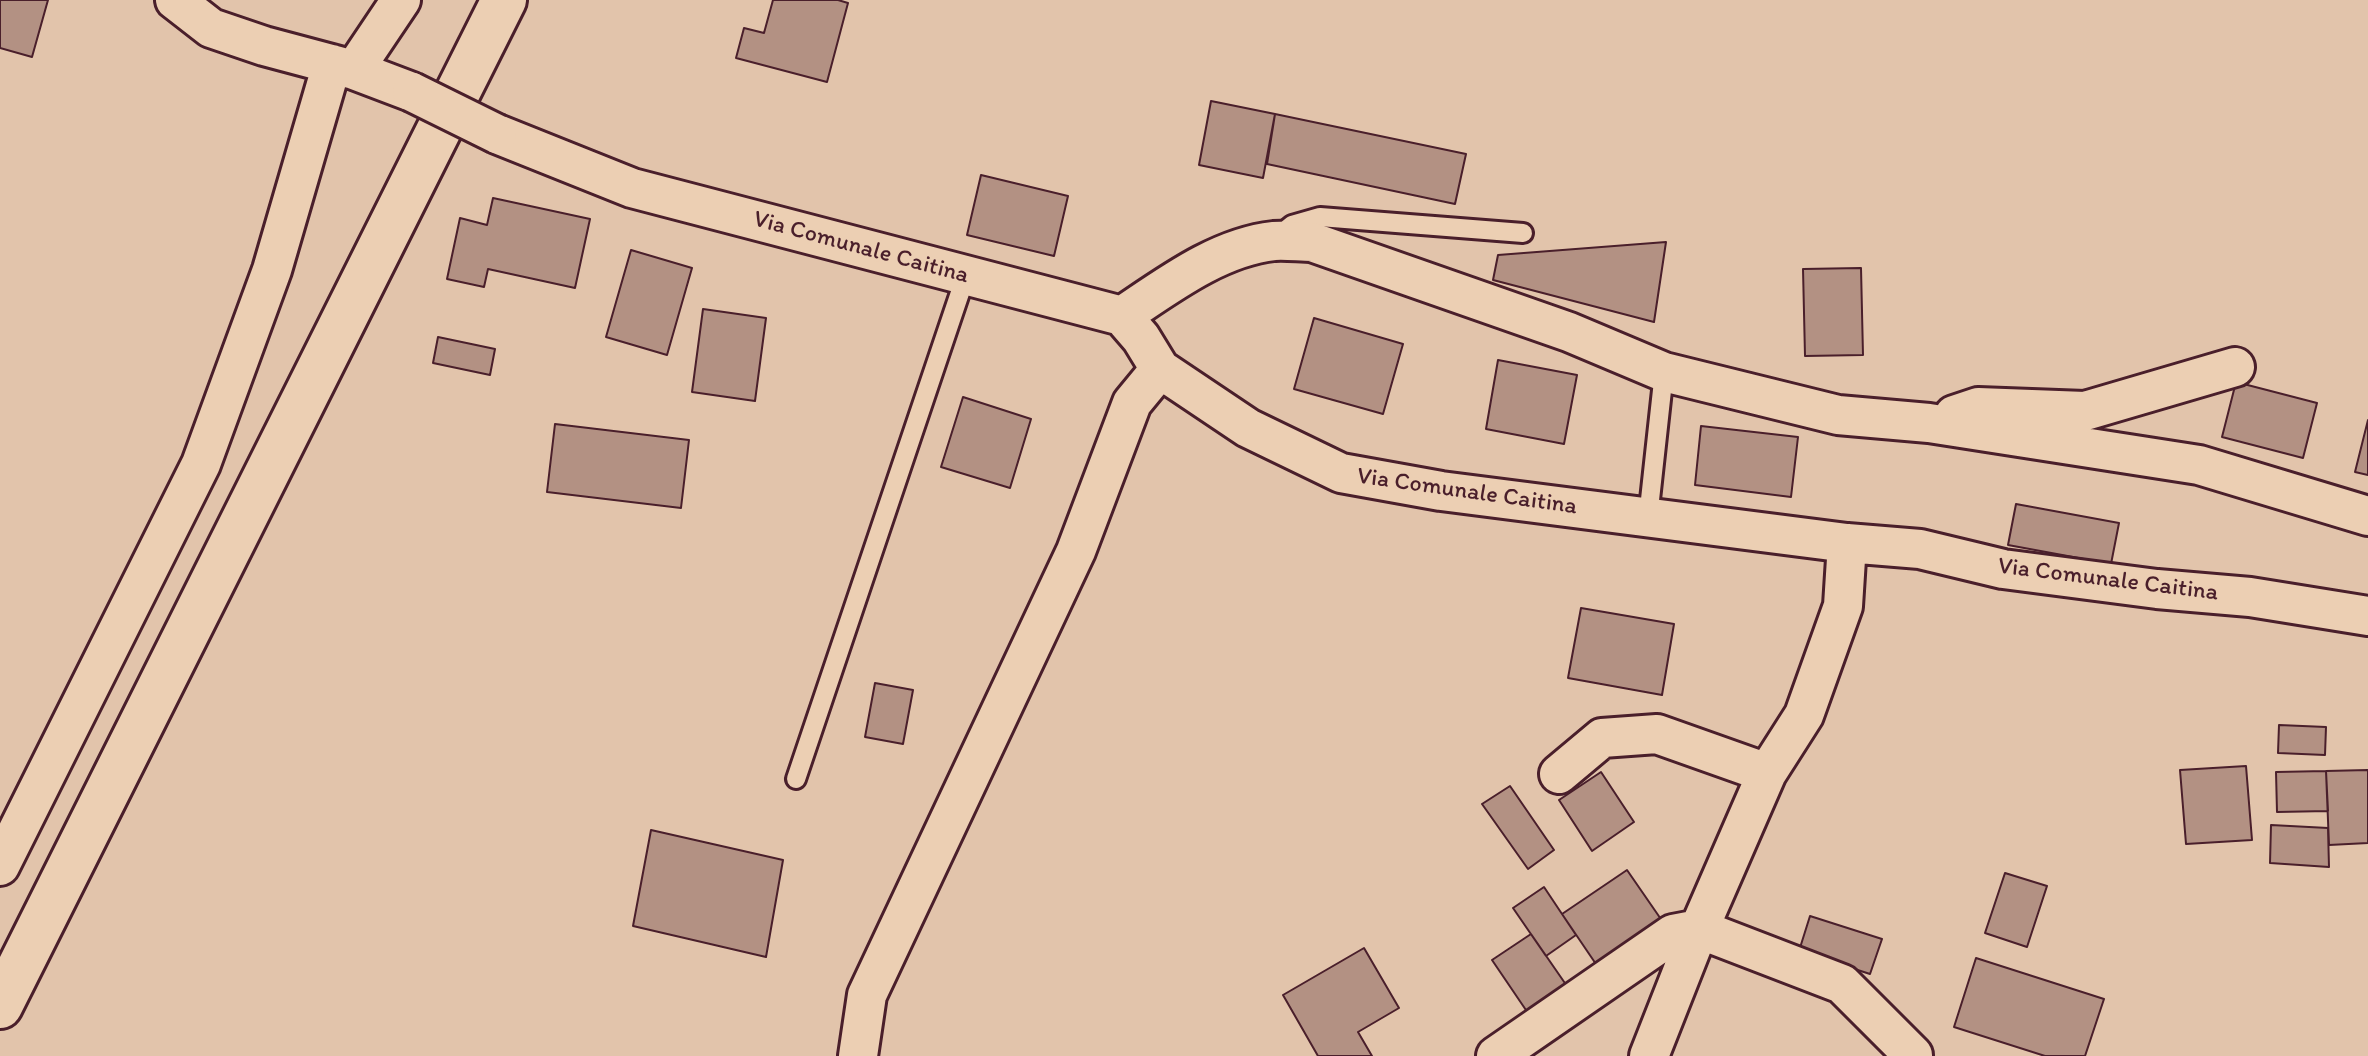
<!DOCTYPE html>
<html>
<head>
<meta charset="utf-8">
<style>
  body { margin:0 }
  canvas { display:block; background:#e2c4ab }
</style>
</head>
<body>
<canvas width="2368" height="1056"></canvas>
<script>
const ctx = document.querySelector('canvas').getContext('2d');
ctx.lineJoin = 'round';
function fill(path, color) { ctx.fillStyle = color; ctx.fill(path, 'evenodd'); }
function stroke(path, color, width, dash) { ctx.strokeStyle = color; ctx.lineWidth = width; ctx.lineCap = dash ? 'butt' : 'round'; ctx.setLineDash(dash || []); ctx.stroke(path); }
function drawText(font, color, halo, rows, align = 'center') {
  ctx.font = font + ' Itim,sans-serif'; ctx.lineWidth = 6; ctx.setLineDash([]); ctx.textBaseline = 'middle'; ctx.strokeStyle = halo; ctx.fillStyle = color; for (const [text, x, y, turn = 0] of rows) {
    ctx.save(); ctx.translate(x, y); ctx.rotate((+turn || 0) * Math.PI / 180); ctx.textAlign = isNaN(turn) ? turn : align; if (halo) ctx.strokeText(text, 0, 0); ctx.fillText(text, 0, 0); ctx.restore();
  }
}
const building = new Path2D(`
  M0,0H48L32,57L0,48Z
  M773,0H838L848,3L827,82L736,58L744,28L764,33Z
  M1211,101L1275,114L1263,178L1199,165Z
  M1275,114L1466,154L1455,204L1267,164Z
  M981,175L1068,196L1054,256L967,235Z
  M493,198L590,219L575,288L488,269L484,287L447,279L460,218L487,225Z
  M1666,242L1654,322L1493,280L1498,255Z
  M631,250L692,268L667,355L606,337Z
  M1861,268L1863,355L1805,356L1803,269Z
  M703,309L766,318L755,401L692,392Z
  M1314,318L1403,344L1383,414L1294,389Z
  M438,337L495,349L490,375L433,363Z
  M1498,360L1577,375L1564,444L1486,429Z
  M2236,382L2317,403L2303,458L2222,437Z
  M963,397L1031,419L1010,488L941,467Z
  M2368,420V475L2355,472Z
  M555,424L689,440L681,508L547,492Z
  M1701,426L1798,437L1791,497L1695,485Z
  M2016,504L2119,523L2111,564L2008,545Z
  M1581,608L1674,624L1662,695L1568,678Z
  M875,683L913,690L903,744L865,737Z
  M2279,725L2326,727L2325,755L2278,753Z
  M2246,766L2252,840L2186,844L2180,770Z
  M2368,770V843L2329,845L2326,771Z
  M2326,771L2328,811L2277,812L2276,772Z
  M1601,772L1634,822L1592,851L1559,800Z
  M1510,786L1554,850L1528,869L1482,804Z
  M2271,825L2328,828L2329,867L2270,863Z
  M651,830L783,860L766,957L633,926Z
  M1627,870L1665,925L1600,970L1562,914Z
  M2005,873L2047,886L2027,947L1985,933Z
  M1544,887L1576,935L1546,956L1513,908Z
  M1810,916L1882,939L1870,974L1799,951Z
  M1531,934L1569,989L1530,1016L1492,960Z
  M1364,948L1399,1008L1358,1032L1372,1056H1318L1283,995Z
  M1976,958L2104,999L2085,1056H2045L1954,1027Z`);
fill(building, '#b39183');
stroke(building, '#4a1f2b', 2);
const service = new Path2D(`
  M1281,234L1292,225L1320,217L1523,233
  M1648,518L1664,372
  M796,779L966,275`);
const minor = new Path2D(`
  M175,0L211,28L264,46L354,70L412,92
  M354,70L401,0
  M497,134L632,188L1122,316L1141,338L1160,369L1248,428L1341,473L1441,491L1847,543L1920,549L2003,569L2157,589L2250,597L2368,616
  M1122,316C1167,286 1218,247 1274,241C1286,240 1300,242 1312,242L1569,332L1664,372L1838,415L1929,423L2199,465L2368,516
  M1954,415L1978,407L2085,411L2235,367
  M1559,774L1602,738L1657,734L1767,773
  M0,866L201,464L272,270L332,64
  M858,1056L867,995L1076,551L1132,403L1160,369
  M1496,1056L1673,934L1699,929L1842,984L1913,1055
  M1649,1056L1699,929L1767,773L1804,715L1843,606L1847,543`);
const primary = new Path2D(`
  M0,1006L504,0`);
stroke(service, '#4a1f2b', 24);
stroke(minor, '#4a1f2b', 44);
stroke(primary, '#4a1f2b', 50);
stroke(service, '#eccfb3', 18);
stroke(minor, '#eccfb3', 38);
stroke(primary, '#eccfb3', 44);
const minorBridge = new Path2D(`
  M412,92L497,134`);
stroke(minorBridge, '#4a1f2b', 44, []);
stroke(minorBridge, '#eccfb3', 38);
drawText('24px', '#4a1f2b', '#eccfb3', [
  ["Via Comunale Caitina",861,248,15],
  ["Via Comunale Caitina",1467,492,8],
  ["Via Comunale Caitina",2108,580,7]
]);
</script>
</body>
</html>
